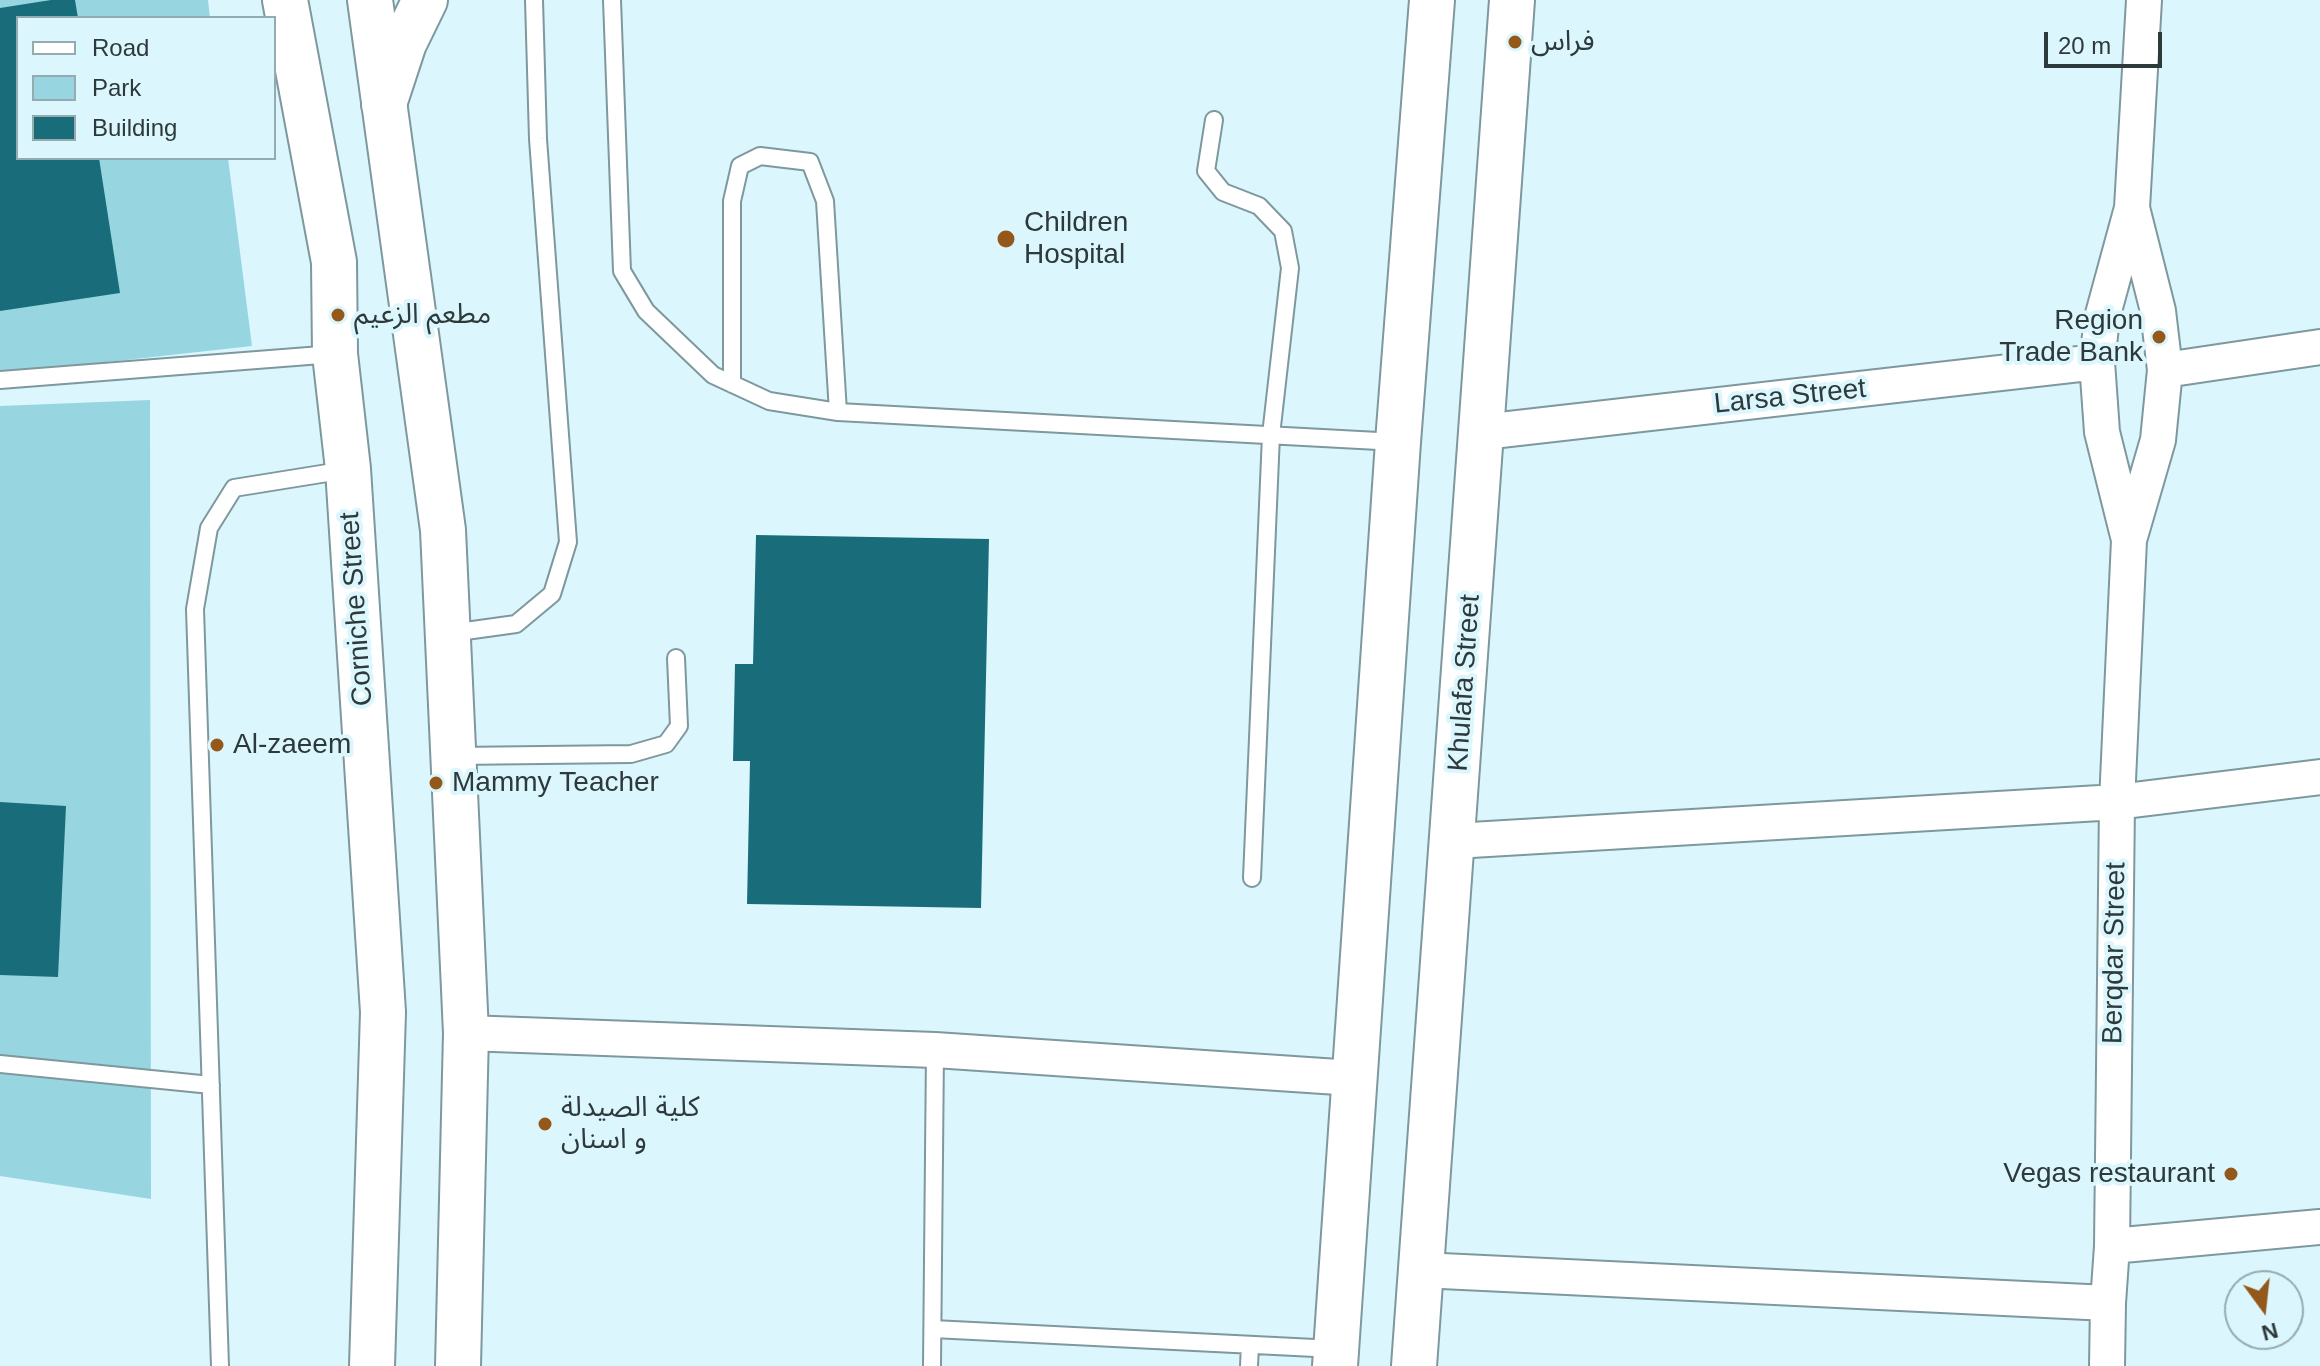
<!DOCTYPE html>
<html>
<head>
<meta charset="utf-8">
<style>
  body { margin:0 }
  #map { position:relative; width:2320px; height:1366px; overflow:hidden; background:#dbf7fd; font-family:Arial,sans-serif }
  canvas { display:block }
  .legend { position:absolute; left:16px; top:16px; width:260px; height:144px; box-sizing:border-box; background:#dbf7fd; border:2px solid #96abaf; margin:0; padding:10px 14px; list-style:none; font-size:24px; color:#2e393b }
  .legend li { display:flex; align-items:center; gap:16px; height:40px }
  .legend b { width:40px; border:2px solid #96abaf }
  .north { position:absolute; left:2224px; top:1270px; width:80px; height:80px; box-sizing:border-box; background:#dbf7fd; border:2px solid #96abaf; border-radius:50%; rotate:165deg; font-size:22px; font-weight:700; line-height:32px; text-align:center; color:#2e393b }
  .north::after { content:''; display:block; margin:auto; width:28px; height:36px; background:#95581b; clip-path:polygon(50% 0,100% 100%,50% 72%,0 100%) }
  .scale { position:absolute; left:2044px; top:32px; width:118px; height:36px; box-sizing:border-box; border:4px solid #2e393b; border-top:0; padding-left:10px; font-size:24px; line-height:28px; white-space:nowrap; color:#2e393b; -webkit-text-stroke:6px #dbf7fd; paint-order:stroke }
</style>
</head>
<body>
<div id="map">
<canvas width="2320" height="1366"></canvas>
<ul class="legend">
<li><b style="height:10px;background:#fff"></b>Road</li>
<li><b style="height:22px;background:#97d6e1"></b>Park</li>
<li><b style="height:22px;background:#196d7a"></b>Building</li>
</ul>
<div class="north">N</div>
<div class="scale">20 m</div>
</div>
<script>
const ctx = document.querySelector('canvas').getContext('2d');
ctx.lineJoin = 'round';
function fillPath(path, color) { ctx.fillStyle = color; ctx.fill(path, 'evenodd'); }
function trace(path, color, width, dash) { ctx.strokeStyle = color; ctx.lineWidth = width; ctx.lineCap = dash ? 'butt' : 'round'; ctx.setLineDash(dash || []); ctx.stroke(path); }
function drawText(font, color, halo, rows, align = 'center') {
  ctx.font = font + ' Arial,"Noto Sans Arabic",sans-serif'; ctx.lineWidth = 8; ctx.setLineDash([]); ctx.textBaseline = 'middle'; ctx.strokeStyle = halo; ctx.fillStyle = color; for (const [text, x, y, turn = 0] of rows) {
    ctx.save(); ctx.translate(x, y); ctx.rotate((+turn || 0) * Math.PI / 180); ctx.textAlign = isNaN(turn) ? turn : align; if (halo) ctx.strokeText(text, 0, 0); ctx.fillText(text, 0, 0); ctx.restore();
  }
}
const green = new Path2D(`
  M0,0H208L210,18H18V158H228L252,346L0,374Z
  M150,400L151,1199L0,1176V406Z`);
const building = new Path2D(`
  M51,0H75L78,18H18V158H99L120,293L0,311V8Z
  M756,535L989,539L981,908L747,904L750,761H733L735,664H753Z
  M0,802L66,806L58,977L0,975Z`);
const lane = new Path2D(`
  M612,0L622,271L646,311L713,375L769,401L838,412L1397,442
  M1214,120L1206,171L1223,192L1259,206L1283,231L1290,268L1271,435L1252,878
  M0,380L334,354
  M732,384V201L740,166L760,156L810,162L825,201L838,412
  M451,633L516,624L552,594L568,542L538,139L534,0
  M455,756L631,754L666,744L679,726L676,658
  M0,1064L211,1085
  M933,1329L1335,1349
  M220,1366L195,609L209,528L234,488L346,470
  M932,1366L935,1050
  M1249,1366L1250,1345`);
const street = new Path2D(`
  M2165,370L2320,347
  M1483,432L2097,362
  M2128,536L2102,432L2097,362L2102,318L2132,208L2144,0
  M1454,841L2117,802L2320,777
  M466,1033L935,1050L1353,1078
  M2112,1246L2320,1227
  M1421,1270L2108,1303
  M2107,1366L2108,1303L2112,1246L2117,802L2129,540L2158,440L2165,370L2158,311L2132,208`);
const secondary = new Path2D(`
  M384,104L404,43L425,0
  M1335,1366L1398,442L1432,0
  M1414,1366L1512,0`);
const primary = new Path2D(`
  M285,0L334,262L335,354L348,469L383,1012L372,1366
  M370,0L443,530L466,1033L458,1366`);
const markers = [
  [1515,42,8,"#95581b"],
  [1006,239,10,"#95581b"],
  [338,315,8,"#95581b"],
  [2159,337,8,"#95581b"],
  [217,745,8,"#95581b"],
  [436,783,8,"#95581b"],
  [545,1124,8,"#95581b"],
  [2231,1174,8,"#95581b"]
];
const poiNames = [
  ["فراس",1531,42],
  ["Children",1024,223],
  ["Hospital",1024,255],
  ["مطعم الزعيم",354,315],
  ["Region",2143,321,"right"],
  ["Trade Bank",2143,353,"right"],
  ["Al-zaeem",233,745],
  ["Mammy Teacher",452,783],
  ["كلية الصيدلة",561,1108],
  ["و اسنان",561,1140],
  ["Vegas restaurant",2215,1174,"right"]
];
const streetNames = [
  ["Larsa Street",1790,397,-6],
  ["Corniche Street",357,609,-94],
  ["Khulafa Street",1465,683,-86],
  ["Berqdar Street",2115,953,-89]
];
fillPath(green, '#97d6e1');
fillPath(building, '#196d7a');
trace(lane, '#7e989d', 20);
trace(street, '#7e989d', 38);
trace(secondary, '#7e989d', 48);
trace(primary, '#7e989d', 48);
trace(lane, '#fff', 16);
trace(street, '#fff', 34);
trace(secondary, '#fff', 44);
trace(primary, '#fff', 44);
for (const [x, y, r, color] of markers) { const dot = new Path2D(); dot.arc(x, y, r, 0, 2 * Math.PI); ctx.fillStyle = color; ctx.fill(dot); trace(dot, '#dbf7fd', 3); }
drawText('28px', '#2e393b', '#dbf7fd', poiNames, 'left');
drawText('28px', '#2e393b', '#dbf7fd', streetNames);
</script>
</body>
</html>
